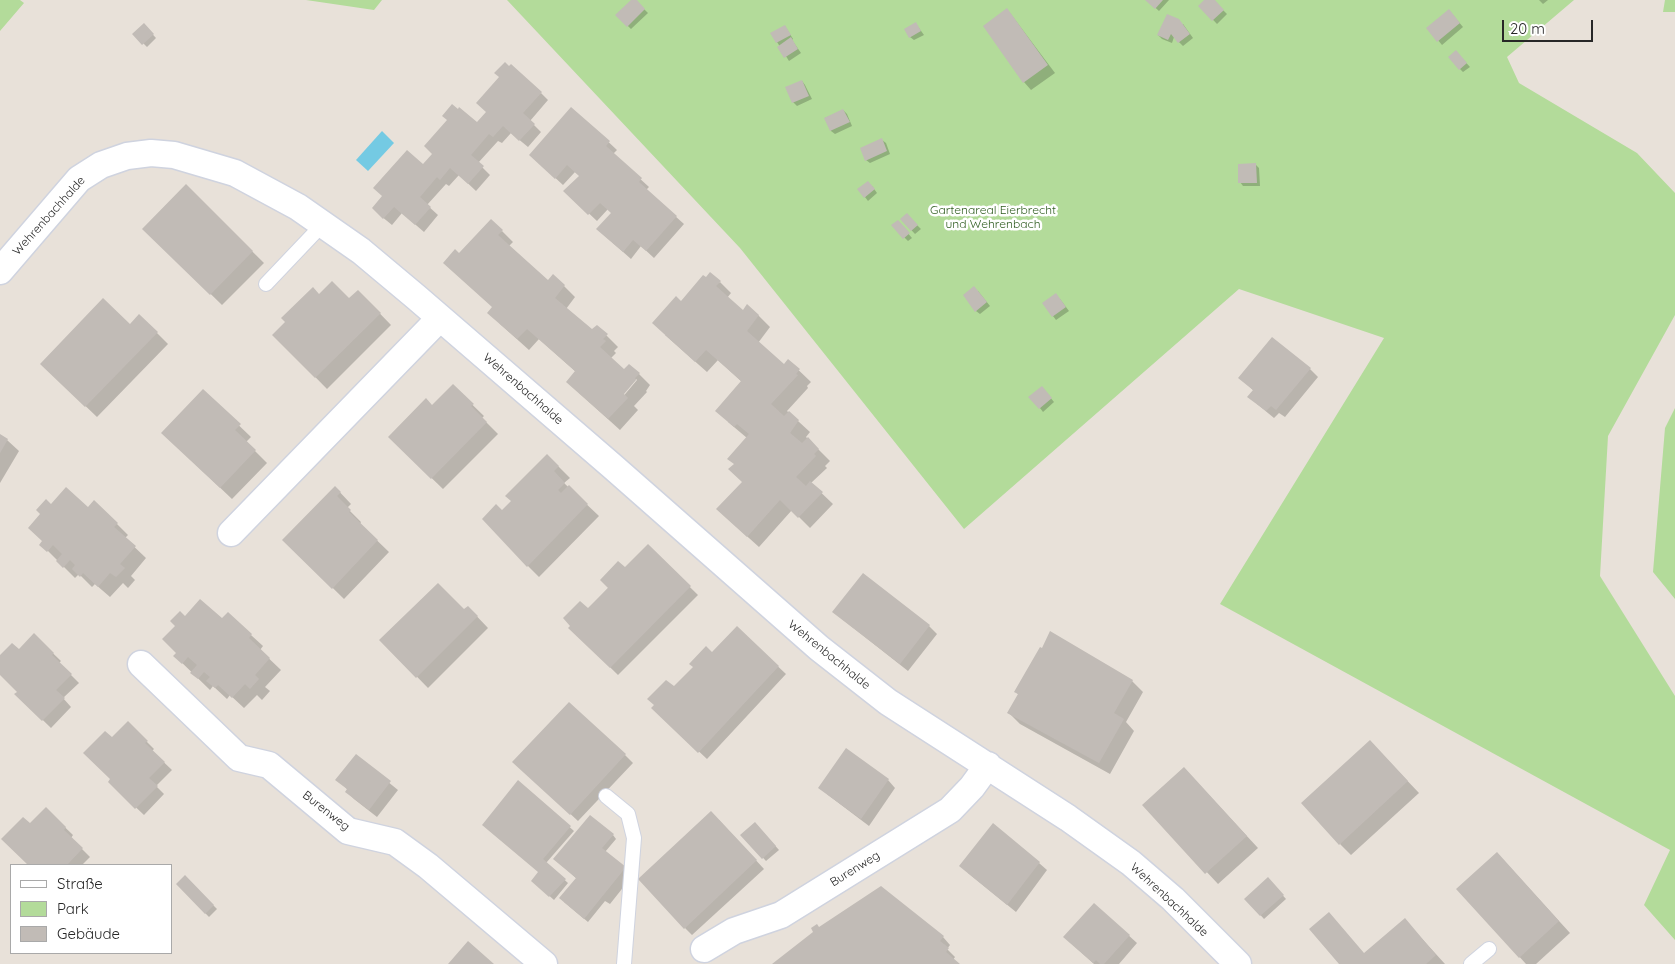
<!DOCTYPE html>
<html>
<head>
<meta charset="utf-8">
<style>
  body { margin:0 }
  #map { position:relative; width:1675px; height:964px; overflow:hidden; background:#e8e1d9; font-family:Quicksand,sans-serif }
  canvas { display:block }
  .legend { position:absolute; left:10px; top:864px; width:162px; height:90px; box-sizing:border-box; background:#fff; border:1px solid #a9a9a9; margin:0; padding:6px 9px; list-style:none; font-size:15px; color:#272727 }
  .legend li { display:flex; align-items:center; gap:10px; height:25px }
  .legend b { width:25px; border:1px solid #a9a9a9 }
  .scale { position:absolute; left:1502px; top:20px; width:91px; height:22px; box-sizing:border-box; border:2px solid #272727; border-top:0; padding-left:6px; font-size:15px; line-height:18px; white-space:nowrap; color:#272727; -webkit-text-stroke:4px #fff; paint-order:stroke }
</style>
</head>
<body>
<div id="map">
<canvas width="1675" height="964"></canvas>
<ul class="legend">
<li><b style="height:6px;background:#fff"></b>Straße</li>
<li><b style="height:14px;background:#b3db9a"></b>Park</li>
<li><b style="height:14px;background:#c1bbb6"></b>Gebäude</li>
</ul>
<div class="scale">20 m</div>
</div>
<script>
const ctx = document.querySelector('canvas').getContext('2d');
ctx.lineJoin = 'round';
function fillPath(path, color) { ctx.fillStyle = color; ctx.fill(path, 'evenodd'); }
function trace(path, color, width, dash) { ctx.strokeStyle = color; ctx.lineWidth = width; ctx.lineCap = dash ? 'butt' : 'round'; ctx.setLineDash(dash || []); ctx.stroke(path); }
function drawText(font, color, halo, rows, align = 'center') {
  ctx.font = font + ' Quicksand,sans-serif'; ctx.lineWidth = 5; ctx.setLineDash([]); ctx.textBaseline = 'middle'; ctx.strokeStyle = halo; ctx.fillStyle = color; for (const [text, x, y, turn = 0] of rows) {
    ctx.save(); ctx.translate(x, y); ctx.rotate((+turn || 0) * Math.PI / 180); ctx.textAlign = isNaN(turn) ? turn : align; if (halo) ctx.strokeText(text, 0, 0); ctx.fillText(text, 0, 0); ctx.restore();
  }
}
const green = new Path2D(`
  M0,0H20L24,3L0,31Z
  M306,0H382L374,10Z
  M507,0H1574L1507,57L1519,83L1637,153L1675,193V315L1608,436L1600,576L1675,696V940L1644,905L1670,850L1220,604L1384,338L1239,289L964,529L740,248Z
  M1665,0H1675V12H1663Z
  M1675,408V599L1653,572L1665,428Z`);
const water = new Path2D(`
  M382,131L394,143L368,171L356,160Z`);
const shadow = new Path2D(`
  M633,0H635L648,13L631,29L617,15Z
  M1147,0H1169L1159,11Z
  M1206,0H1213L1227,14L1217,24L1200,6Z
  M1539,0H1548L1543,4Z
  M1010,13L1055,73L1031,90L1024,82Z
  M1452,14L1463,27L1442,45L1428,28Z
  M916,24L924,35L914,40L910,37Z
  M1183,24L1193,38L1183,46L1174,37L1172,43L1162,39L1158,35Z
  M144,25L156,38L147,47L134,34Z
  M785,26L793,39L792,40L801,53L789,61L777,42Z
  M1459,55L1470,67L1463,72L1460,69Z
  M802,81L805,85L812,99L797,106L793,102Z
  M541,93L548,100L530,121L541,132L528,147L511,133L502,143L498,141L478,163L490,175L476,191L459,175L449,186L446,184L427,205L438,215L424,232L402,213L392,225L381,216L423,166L477,124Z
  M843,110L847,114L852,126L835,134L831,131L825,118Z
  M585,120L617,150L613,154L649,187L646,190L684,224L654,258L641,246L631,259L605,236L612,213L608,209L597,221L565,191L580,176L575,172L563,185L538,162Z
  M882,140L886,143L890,154L870,163L866,160Z
  M1256,165L1259,168L1260,186H1243L1240,182Z
  M186,186L264,263L222,305L144,229Z
  M872,186L877,193L868,201L865,197Z
  M907,215L921,229L915,234L902,220Z
  M898,222L912,238L908,241L893,226Z
  M502,231L513,242L509,246L548,282L564,286L575,297L566,309L592,331L597,326L618,347L614,351L616,353L611,358L625,371L639,374L650,385L646,391L647,392L634,406L638,410L620,430L579,393L576,372L539,339L529,350L500,324L493,308L459,255ZM636,379L637,380L621,399L619,398Z
  M720,282L731,293L727,298L743,311L758,315L770,327L758,343L784,365L788,360L811,382L807,386L808,388L787,411L810,432L806,437L830,461L825,466L827,468L811,483L833,504L810,528L792,510L759,547L730,521L743,482L735,464L747,438L728,422L742,382L718,360L707,372L665,335L681,303Z
  M358,291L391,325L327,389L274,335L319,295L349,300Z
  M978,291L990,306L980,314L976,311Z
  M1060,299L1069,311L1056,320L1053,316Z
  M140,316L168,344L97,417L53,375L130,326Z
  M1310,369L1318,377L1285,417L1279,413L1274,418L1257,404L1254,391L1240,378Z
  M453,386L484,416L482,418L498,434L443,489L389,437L433,407Z
  M203,391L251,437L246,442L267,463L232,499L174,444Z
  M1045,391L1054,402L1043,412L1040,408Z
  M0,435L7,440L19,451L0,483Z
  M547,455L570,478L564,483L599,516L539,577L528,566L502,512L512,501Z
  M335,487L351,504L347,508L361,522L360,524L389,552L344,599L284,540Z
  M51,506L88,509L117,524L128,535L125,538L146,558L131,576L135,580L128,588L123,583L110,597L95,584L92,587L79,574L75,578L41,544L43,542Z
  M648,546L698,595L618,675L570,628Z
  M863,575L929,626L937,634L908,671L842,619L834,612Z
  M468,607L488,628L428,688L381,640L464,611Z
  M228,614L263,646L260,650L281,670L265,687L270,691L262,700L257,695L244,708L230,695L227,699L213,686L210,690L175,656L178,653L185,617L223,620Z
  M737,628L786,674L707,759L660,715L674,688L712,654Z
  M34,635L61,661L59,663L79,683L63,698L71,707L51,728L16,694L18,692L0,674V657L19,651Z
  M1132,681L1143,692L1126,722L1134,731L1110,774L1020,724L1009,713L1019,695L1016,692Z
  M128,723L154,749L152,751L172,770L156,786L164,794L144,815L109,782L111,779L112,739Z
  M1381,753L1419,793L1351,855L1340,844Z
  M625,755L633,763L578,821L522,769Z
  M356,756L398,790L377,817L354,799L347,792L348,790L345,787Z
  M888,780L895,788L869,826L828,795L820,787Z
  M1195,780L1258,848L1218,884L1144,805Z
  M519,782L574,831L546,863L568,883L554,900L536,884L540,872Z
  M46,809L73,835L71,838L90,857L82,865H29L3,839L30,825Z
  M719,820L764,869L692,935L685,928Z
  M755,823L779,850L766,861L742,835Z
  M613,835L616,839L605,852L633,875L610,904L605,901L588,922L564,902L577,879L555,859Z
  M1039,863L1047,870L1016,912L968,873Z
  M1508,865L1570,933L1536,964H1526L1458,889Z
  M185,877L217,909L209,917L177,884Z
  M1268,879L1286,899L1264,919L1246,899Z
  M1094,904L1137,943L1119,964H1094L1072,944Z
  M1405,920L1445,964H1340L1365,954Z
  M819,928L943,937L950,945L947,949L955,957L953,960L958,964H774Z`);
const building = new Path2D(`
  M631,0H637L645,9L627,27L615,15Z
  M1145,0H1163L1155,9Z
  M1204,0H1215L1224,10L1212,21L1198,6Z
  M1007,8L1048,65L1023,83L983,26Z
  M1449,9L1460,23L1437,42L1426,28Z
  M1167,14L1179,19L1190,34L1178,43L1171,34L1168,40L1157,35Z
  M916,22L921,31L909,38L904,29Z
  M144,23L154,34L142,45L132,34Z
  M785,25L791,35L776,43L770,33Z
  M791,37L798,49L784,58L777,47Z
  M1456,50L1467,63L1459,70L1448,57Z
  M505,62L509,66L511,64L542,92L523,113L535,124L519,141L503,126L493,137L489,134L471,155L484,166L468,184L450,168L440,180L437,177L420,197L431,207L415,225L394,207L383,219L372,208L382,196L373,188L407,150L423,164L432,154L424,146L447,120L442,116L452,104L458,109L459,107L477,122L486,112L476,103L499,77L494,73Z
  M802,80L809,96L792,103L785,87Z
  M571,107L610,141L606,146L642,178L639,182L677,216L646,251L633,240L623,252L596,229L611,213L600,203L588,215L563,191L579,176L567,165L555,179L529,155Z
  M843,109L850,122L830,131L824,118Z
  M882,138L887,151L865,161L860,148Z
  M1256,163L1257,183H1238V164Z
  M868,181L875,189L864,198L857,189Z
  M186,184L253,251L210,295L142,229Z
  M907,213L918,225L911,231L900,219Z
  M491,219L503,230L498,235L548,280L553,274L565,285L555,298L592,329L597,325L608,334L603,339L606,341L600,347L624,369L629,364L640,373L635,378L636,380L624,394L628,398L608,419L566,382L575,371L527,329L517,339L487,313L492,307L443,263L455,249L459,253Z
  M898,220L910,233L903,239L891,225Z
  M710,272L721,281L716,286L743,310L747,304L759,315L747,331L784,364L788,359L800,369L796,374L798,375L771,404L784,416L789,411L799,420L790,433L802,443L808,437L819,449L814,454L816,456L796,477L806,486L810,481L823,492L798,518L780,500L747,537L716,509L742,482L728,469L734,464L727,459L749,434L737,424L734,427L715,411L741,381L706,350L695,362L652,323L676,296L681,301L703,275L706,277Z
  M332,281L349,298L358,290L381,313L315,378L272,335L285,322L281,318L313,287L319,294Z
  M974,286L987,302L975,312L963,295Z
  M1056,293L1066,307L1052,317L1042,303Z
  M103,298L130,324L139,314L158,332L85,407L40,364Z
  M1272,337L1311,368L1276,410L1271,406L1266,411L1247,397L1253,390L1238,378Z
  M453,384L474,404L471,406L487,422L431,479L388,437L426,398L432,405Z
  M1042,386L1052,398L1039,409L1028,397Z
  M203,389L241,424L235,430L256,450L220,488L161,433Z
  M0,434L8,439L0,453Z
  M547,454L559,466L554,471L565,483L558,490L561,493L569,485L588,504L527,567L482,519L496,504L502,510L511,501L505,496Z
  M335,486L341,492L337,496L351,510L349,512L378,540L332,589L282,540Z
  M66,487L88,507L94,500L118,523L114,527L136,546L120,564L125,568L116,577L110,573L98,587L83,573L80,577L72,569L75,565L70,560L63,568L56,561L62,554L53,545L47,552L39,545L42,541L28,528L40,514L36,510L46,499L51,504Z
  M648,544L691,586L610,668L568,628L570,626L563,618L580,601L588,608L608,588L600,580L618,561L625,567Z
  M863,573L930,625L900,664L832,612Z
  M438,583L464,609L468,606L478,616L416,678L379,640Z
  M200,599L222,618L228,612L252,634L249,638L270,658L255,675L259,679L250,689L245,684L232,698L218,685L215,688L206,681L210,677L204,672L198,679L190,673L197,665L188,657L182,664L173,656L176,653L162,639L175,626L170,621L180,611L185,616Z
  M737,626L779,666L698,753L651,708L654,705L647,699L666,680L674,686L693,667L689,664L706,646L712,652Z
  M1050,631L1133,680L1114,713L1124,719L1099,763L1007,713L1018,694L1014,692L1040,647L1042,648Z
  M34,633L54,653L52,655L72,674L56,690L65,698L42,721L14,694L17,692L0,675V655L12,643L19,649Z
  M569,702L626,754L570,815L512,762Z
  M128,721L148,741L145,743L165,762L149,778L158,786L135,809L108,782L110,779L83,753L105,731L112,737Z
  M1370,740L1408,781L1339,845L1301,803Z
  M846,748L889,779L861,819L818,788Z
  M356,754L391,781L369,810L345,792L347,789L335,780Z
  M1184,767L1247,836L1205,874L1142,805Z
  M518,780L571,826L543,859L566,879L549,897L531,881L538,872L482,825Z
  M46,807L66,827L64,830L83,848L67,865H28L1,839L23,817L30,823Z
  M711,811L757,860L684,929L638,879Z
  M590,815L614,834L602,848L626,867L584,919L559,898L576,878L553,859Z
  M755,822L776,846L762,859L740,835Z
  M993,823L1040,862L1007,905L959,866Z
  M1497,852L1559,921L1519,958L1456,889Z
  M185,875L214,905L205,914L176,884Z
  M1268,877L1284,895L1260,916L1244,899Z
  M881,886L944,936L940,941L949,948L946,952L960,964H772L813,932L811,928L817,924L819,927Z
  M1094,903L1130,935L1104,964H1100L1096,960L1093,963L1063,937Z
  M1329,912L1364,953L1405,918L1436,955L1426,964H1339L1309,929Z
  M468,941L494,964H448Z`);
const service = new Path2D(`
  M266,284L323,224
  M606,796L628,814L634,838L624,964
  M1471,964L1489,949`);
const minor = new Path2D(`
  M0,271L79,179L101,165L127,156L151,153L174,155L235,173L298,207L361,251L416,297L612,466L819,648L888,702L1068,818L1131,863L1173,899L1238,964
  M231,533L440,318
  M141,664L239,758L269,765L348,831L395,842L428,866L544,964
  M704,949L734,931L781,915L950,810L972,787L988,765`);
const parkNames = [
  ["Gartenareal Eierbrecht",993,210],
  ["und Wehrenbach",993,224]
];
const streetNames = [
  ["Wehrenbachhalde",49,216,-48],
  ["Wehrenbachhalde",523,389,41],
  ["Wehrenbachhalde",829,655,39],
  ["Burenweg",326,811,38],
  ["Burenweg",855,869,-32],
  ["Wehrenbachhalde",1169,900,43]
];
fillPath(green, '#b3db9a');
fillPath(water, '#74cae3');
fillPath(shadow, '#0003');
fillPath(building, '#c1bbb6');
trace(service, '#cfd3df', 16);
trace(minor, '#cfd3df', 29);
trace(service, '#fff', 14);
trace(minor, '#fff', 26);
drawText('12px', '#2e5c1f', '#fff', parkNames);
drawText('12px', '#272727', '#fff', streetNames);
</script>
</body>
</html>
